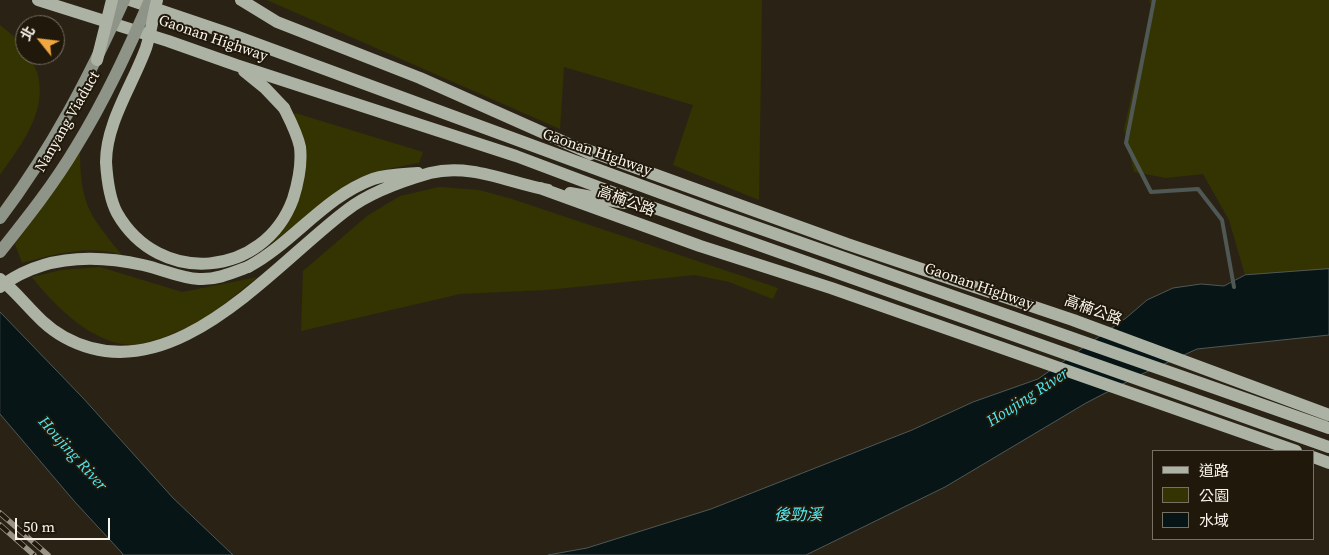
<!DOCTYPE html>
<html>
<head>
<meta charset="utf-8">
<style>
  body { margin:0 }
  #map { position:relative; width:1329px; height:555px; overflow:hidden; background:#2a2315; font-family:"Source Serif 4","Noto Sans TC",serif }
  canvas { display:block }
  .legend { position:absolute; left:1152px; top:450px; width:162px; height:90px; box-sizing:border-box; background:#20190b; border:1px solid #777165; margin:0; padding:6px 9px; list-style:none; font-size:15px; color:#f9f4eb }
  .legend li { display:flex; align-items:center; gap:10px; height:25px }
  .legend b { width:25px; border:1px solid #777165 }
  .north { position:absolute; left:15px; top:15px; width:50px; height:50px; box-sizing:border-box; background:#20190b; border:1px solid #777165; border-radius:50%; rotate:299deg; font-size:14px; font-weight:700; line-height:20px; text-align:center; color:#f9f4eb }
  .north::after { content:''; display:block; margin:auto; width:18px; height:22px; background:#f1a640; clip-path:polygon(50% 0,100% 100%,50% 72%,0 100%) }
  .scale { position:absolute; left:15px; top:518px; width:95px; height:22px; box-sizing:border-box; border:2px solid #f9f4eb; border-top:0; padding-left:6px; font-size:15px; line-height:18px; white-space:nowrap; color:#f9f4eb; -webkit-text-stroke:4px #20190b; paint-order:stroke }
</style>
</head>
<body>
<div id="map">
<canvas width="1329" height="555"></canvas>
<ul class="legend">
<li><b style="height:6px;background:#acb3a4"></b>道路</li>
<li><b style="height:14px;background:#333401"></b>公園</li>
<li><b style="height:14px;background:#071516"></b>水域</li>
</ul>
<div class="north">北</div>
<div class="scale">50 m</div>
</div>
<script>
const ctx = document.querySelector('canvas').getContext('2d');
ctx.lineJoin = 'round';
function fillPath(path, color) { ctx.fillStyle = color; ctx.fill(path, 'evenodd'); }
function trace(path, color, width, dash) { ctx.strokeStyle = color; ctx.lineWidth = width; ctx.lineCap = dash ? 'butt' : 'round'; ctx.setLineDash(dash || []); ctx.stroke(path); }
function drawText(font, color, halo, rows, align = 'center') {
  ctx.font = font + ' "Source Serif 4","Noto Sans TC",serif'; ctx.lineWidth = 4; ctx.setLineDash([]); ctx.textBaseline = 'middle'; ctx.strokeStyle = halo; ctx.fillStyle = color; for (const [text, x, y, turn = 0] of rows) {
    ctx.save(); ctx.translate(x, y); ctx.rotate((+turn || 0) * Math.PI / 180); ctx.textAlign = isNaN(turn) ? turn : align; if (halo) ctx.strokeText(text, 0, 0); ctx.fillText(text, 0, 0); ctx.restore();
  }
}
const green = new Path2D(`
  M267,0H762L759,200L673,165L693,105L564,67L560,129Z
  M1149,0H1329V269L1245,275L1229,220L1203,174L1166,178L1134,172L1124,129L1152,7Z
  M0,25L21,42L25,55H28C31,61 37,69 38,76C47,113 20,146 0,175Z
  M295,113L423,152L419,163L392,168L354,180L264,249L277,236L304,172L293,116Z
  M80,149C80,203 88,214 122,255C89,244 55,254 22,263L15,244Z
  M439,187L479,190L512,199L778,288L773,299L729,282L695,275L546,290L460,294L301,331L303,271L367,216L400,196Z
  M100,267L182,292L258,277C239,291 221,309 200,321C186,329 148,345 133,345C94,345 54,306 32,277L61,270Z`);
const water = new Path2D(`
  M1329,269V335L1197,349L1142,374L1086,403L945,487L806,555H548L587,548L711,509L912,430L973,402L1038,379L1126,318L1147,300L1173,288L1201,284L1224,286L1245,275Z
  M0,312L83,398L173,498L233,555H123L122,553L75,502L0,414Z`);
const stream = new Path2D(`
  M1154,0L1126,143L1151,192L1198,189L1222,220L1234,287`);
const primary = new Path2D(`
  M38,0L168,41L236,65L516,156L657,209L1329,447
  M130,0L227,33L713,212L1329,428
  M241,0L277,22L420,78L591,154
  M244,71L265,88L284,108
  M584,149L847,244L1073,320L1329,415
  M540,188L700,246L831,288L1296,451
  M570,193L625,203
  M248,267C293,243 324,197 373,179C387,174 403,174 418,173
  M0,279C23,297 37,322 64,337C170,396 272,266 347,210C370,192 402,181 430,173C471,163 509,183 548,190
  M1313,457L1329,463`);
const rail = new Path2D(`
  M0,513L48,555
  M0,525L34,555`);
const secondaryBridge = new Path2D(`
  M0,218C51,151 89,77 124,0
  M0,252C27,218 54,184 76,147C105,100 128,50 150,0`);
const primaryBridge = new Path2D(`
  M157,0C153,16 151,33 146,48C133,84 106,123 106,162C107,178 109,198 117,213C159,287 264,278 293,199C298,183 302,164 300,147C297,133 290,120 284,108
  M97,60L112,0
  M0,287C42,255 93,254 143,265C162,269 179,278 199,279C216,280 232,273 248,267`);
const streetNames = [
  ["Gaonan Highway",213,39,19],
  ["Nanyang Viaduct",68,122,-60],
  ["Gaonan Highway",597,153,19],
  ["高楠公路",626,202,20],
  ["Gaonan Highway",979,287,19],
  ["高楠公路",1093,311,20]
];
const waterNames = [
  ["Houjing River",1028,398,-33],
  ["Houjing River",72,454,48],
  ["後勁溪",798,516]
];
fillPath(green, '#333401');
fillPath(water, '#071516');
trace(water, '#505856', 1);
trace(stream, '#505856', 4);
trace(primary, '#acb3a4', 12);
trace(rail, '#999387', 5.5);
trace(rail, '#20190b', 4, [11]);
trace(secondaryBridge, '#8e9488', 12);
trace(primaryBridge, '#acb3a4', 12);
drawText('15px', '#f9f4eb', '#20190b', streetNames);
drawText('italic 16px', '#4ee9f3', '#20190b', waterNames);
</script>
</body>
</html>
